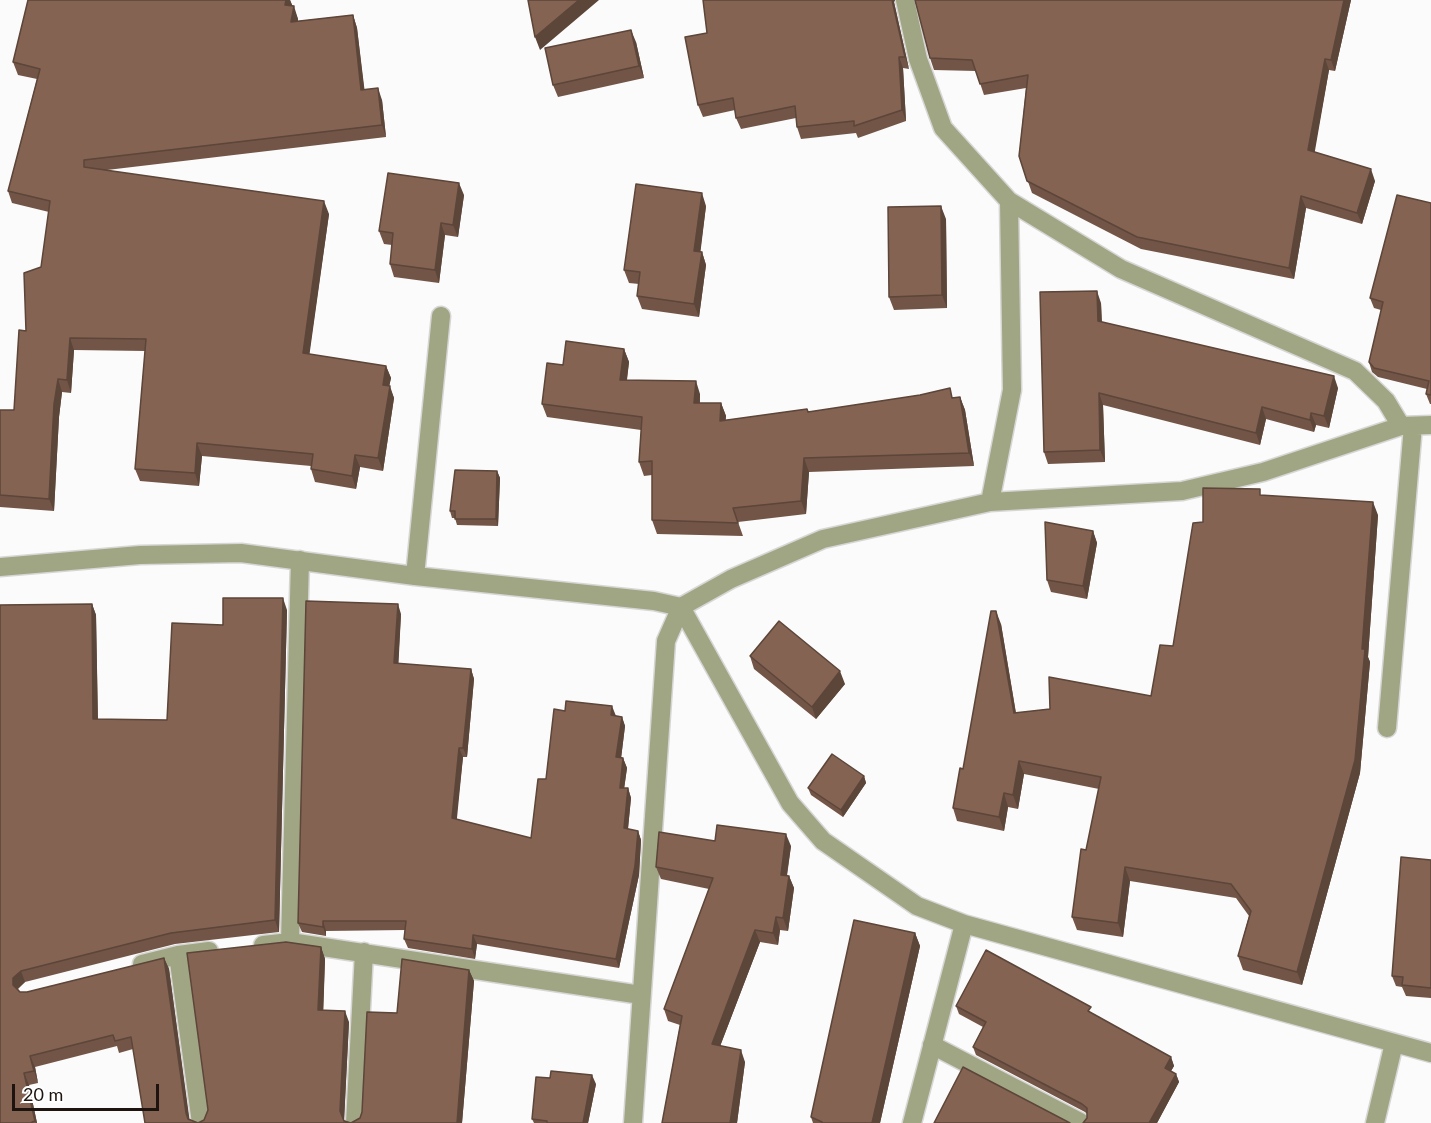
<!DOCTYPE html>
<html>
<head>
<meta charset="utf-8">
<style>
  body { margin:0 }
  #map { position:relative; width:1431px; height:1123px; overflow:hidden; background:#fbfbfb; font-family:Lato,sans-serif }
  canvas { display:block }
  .scale { position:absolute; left:12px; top:1084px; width:147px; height:27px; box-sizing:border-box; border:3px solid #1d140f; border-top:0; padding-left:8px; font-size:18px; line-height:21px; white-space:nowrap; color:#1d140f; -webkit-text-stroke:4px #fff; paint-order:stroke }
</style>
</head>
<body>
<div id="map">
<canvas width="1431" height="1123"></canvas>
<div class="scale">20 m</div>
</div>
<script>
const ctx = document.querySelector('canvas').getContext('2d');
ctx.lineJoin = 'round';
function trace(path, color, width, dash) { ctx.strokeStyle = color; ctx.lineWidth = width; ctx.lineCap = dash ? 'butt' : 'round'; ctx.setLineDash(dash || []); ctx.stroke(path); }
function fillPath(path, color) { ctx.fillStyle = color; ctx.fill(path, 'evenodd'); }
const minor = new Path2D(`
  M905,0L918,59L943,128L1009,201L1121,269L1355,371L1386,401L1401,426
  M990,502L1012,390L1009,201
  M0,567L140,555L241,553L415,576L654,601L681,607L790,803L823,841L917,906L964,924L1431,1053
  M415,576L441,316
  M1387,728L1413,426
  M290,942L300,560
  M263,945L290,942L641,995
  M178,955L201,1123
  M142,964L178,955L209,951
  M932,1045L1080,1122
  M355,1123L364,952
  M633,1123L666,641L681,607L731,579L823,539L990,502L1182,491L1263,472L1401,426L1431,425
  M912,1123L964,924
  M1375,1123L1394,1043`);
const wall = new Path2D(`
  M28,0H290L298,19V21L353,15L357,28L364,89L382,100L386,137L107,170L329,214L309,354L386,366L391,378L389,386L394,398L383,471L360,467L356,489L315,482L311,469V466L202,456L199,486L140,481L135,469L145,351L74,350L71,393L62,392L59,417L54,511L0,507V410H14L26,331L41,267L49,212L12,203L8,191L37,79L18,75L13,62Z
  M703,0H895L894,2L909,69L903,68L906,121L858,138L856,133L801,139L797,127L796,118L741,129L736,118L735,110L703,117L698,105L707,33Z
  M915,0H1351L1335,71L1329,70L1314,152L1375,181L1362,224L1306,208L1294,279L1141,249L1032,193L1019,156L1026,88L984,95L976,71L934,70L930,58Z
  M636,42L644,78L558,97L553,85Z
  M464,195L458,237L445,235L439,283L394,277L390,264L392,245L384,244L379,231Z
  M1431,203V404H1430L1426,394L1427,389L1378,377L1372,372L1369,362L1381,310L1374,308L1370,298Z
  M706,206L700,252H702L706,265L699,317L642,309L637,296L639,284L629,283L624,270Z
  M946,219L947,308L894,310L889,297Z
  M1101,303L1102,322L1338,388L1329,428L1316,425L1314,432L1266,419L1260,445L1103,405L1105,462L1048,464L1044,452Z
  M624,349L629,362L627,380L700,394V403H721L726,416L725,420L960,397L965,410L974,466L809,472L806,514L738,522L743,536L657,534L652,520V475L644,476L639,462L641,430L547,417L542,404L563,365Z
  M497,471L500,478L498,526L457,525L455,518H452L450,511Z
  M1262,495L1378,515L1368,657L1370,662L1360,773L1302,985L1243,970L1238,956L1249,916L1236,898L1130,881L1123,937L1077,930L1072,917L1099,789L1024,774L1018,809L1008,807L1004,831L957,821L953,808L1001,624L1016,713L1050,709L1151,696L1173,646L1203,522Z
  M1093,531L1097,543L1087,599L1051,592L1047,580Z
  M92,604L96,615L98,719L167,720L223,625L287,610L279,932L175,944L25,982L18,989L20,992H27L164,958L169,969L189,1119L198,1123L204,1120L321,947L325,959L323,1010L349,1022L344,1120L351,1123L360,1118L397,1013L469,970L474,981L462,1123H145L133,1049L119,1053L117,1046L35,1067L38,1083L29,1085L37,1123H0V605Z
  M401,614L398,664L471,669L474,679L467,757H463L456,820L531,838L546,779L616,716L622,717L625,726L621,758H623L627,768L624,788H628L631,798L628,829L638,831L641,840L639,875L619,968L477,944L475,959L408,948L404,939L405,930L326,931V936L302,932L298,923Z
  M750,656L845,684L816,719L754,669Z
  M864,776L866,783L843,817L811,795L808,788Z
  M715,841L791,846L787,876H789L794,888L788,931L780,930L778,945L760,942L720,1046L745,1062L737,1123H662L680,1025L668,1021L664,1009L709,889L661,879L656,867Z
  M1431,860V998L1406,996L1402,987L1396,986L1392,976Z
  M915,933L920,946L880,1123H813L811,1117Z
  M956,1006L1093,1014L1171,1057L1174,1066L1171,1071L1176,1074L1179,1082L1157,1123H1083L1087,1118V1114L1085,1112L976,1055L973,1047L983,1027L959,1014Z
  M596,1084L588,1123H534L532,1119Z`);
const shadedWall = new Path2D(`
  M286,0H290L292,5L290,17L285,5Z
  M579,0H599L540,50L535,37Z
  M892,0H895L894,2L909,69L905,57Z
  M1344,0H1351L1335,71L1331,60Z
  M294,6L298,19L295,34L291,22Z
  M353,15L357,28L366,102L361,90Z
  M631,30L636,42L644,78L639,66Z
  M899,57L903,68L906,121L902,110Z
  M1325,59L1329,70L1313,162L1308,150Z
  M378,88L382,100L386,137L382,125Z
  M1371,169L1375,181L1362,224L1357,213Z
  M459,183L464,195L458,237L453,225Z
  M702,193L706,206L699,264L694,251Z
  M1301,196L1306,208L1294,279L1289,268Z
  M324,201L329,214L308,365L303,353Z
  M941,206L946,219L947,308L942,295Z
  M441,223L445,235L439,283L435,270Z
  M702,252L706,265L699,317L694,304Z
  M1097,291L1101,303L1102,333L1098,321Z
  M70,338L74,350L71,393L67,380Z
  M624,349L629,362L625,393L620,380Z
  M386,366L391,378L387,397L383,385Z
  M1334,376L1338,388L1329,428L1324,416Z
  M58,379L62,392L59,417L54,511L49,499L54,404Z
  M696,381L700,394L699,417L694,403Z
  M390,386L394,398L383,471L378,458Z
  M1099,393L1103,405L1105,462L1100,450Z
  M960,397L965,410L974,466L969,453Z
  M721,403L726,416L725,434L720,421Z
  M1262,407L1266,419L1260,445L1256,433Z
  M1311,413L1316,425L1314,432L1310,420Z
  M197,443L202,456L199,486L195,473Z
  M355,455L360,467L356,489L352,476Z
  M804,458L809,472L806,514L801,501Z
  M497,471L500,478L498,526L496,519Z
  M1373,502L1378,515L1368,657L1370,662L1360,773L1302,985L1297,972L1362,649Z
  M1093,531L1097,543L1087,599L1083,586Z
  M283,598L287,610L279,932L275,920Z
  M92,604L96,615L98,730L93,719Z
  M398,604L401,614L398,673L394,663Z
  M996,611L1001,624L1018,726L1014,713Z
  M471,669L474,679L467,757L463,748Z
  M840,671L845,684L816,719L812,707Z
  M612,706L616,716L611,715Z
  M622,717L625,726L620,767L616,757Z
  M459,748L463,757L456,828L452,818Z
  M623,758L627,768L623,797L620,788Z
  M1019,761L1024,774L1018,809L1013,795Z
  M864,776L866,783L843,817L841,810Z
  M628,788L631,798L627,838L624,828Z
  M1004,793L1008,807L1004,831L999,817Z
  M638,831L641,840L639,875L619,968L616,959Z
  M786,834L791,846L785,887L781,875Z
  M1125,867L1130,881L1123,937L1118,923Z
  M789,876L794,888L788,931L783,918Z
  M776,917L780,930L778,945L773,933Z
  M323,921L326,931V936L323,927Z
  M755,930L760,942L716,1057L712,1044Z
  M915,933L920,946L880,1123H872Z
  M473,935L477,944L475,959L472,949Z
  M321,947L325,959L323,1021L318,1010Z
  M164,958L169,969L190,1123L186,1113Z
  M469,970L474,981L462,1123H457Z
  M21,971L25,982L17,989L13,985V978Z
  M345,1011L349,1022L344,1122L340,1111Z
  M741,1050L745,1062L737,1123H730Z
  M30,1056L35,1067L38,1083L34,1071Z
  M1171,1057L1174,1066L1168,1076L1165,1068Z
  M24,1073L29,1085L37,1123H36L35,1121Z
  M1176,1074L1179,1082L1157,1123H1149Z
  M592,1075L596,1084L588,1123H583Z`);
const building = new Path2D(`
  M28,0H286L285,5L294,6L291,22L353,15L361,90L378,88L382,125L84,160V167L324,201L303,353L386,366L383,385L390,386L378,458L355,455L352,476L311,469L313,454L197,443L195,473L135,469L146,339L70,338L67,380L58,379L54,404L49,499L0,495V410H14L19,330L26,331L24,273L41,267L50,201L8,191L40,69L13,62Z
  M528,0H579L535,37Z
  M703,0H892L905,57H899L902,110L854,126V121L797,127L795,106L736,118L733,98L698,105L685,37L707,33Z
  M915,0H1344L1331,60L1325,59L1308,150L1371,169L1357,213L1301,196L1289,268L1137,237L1027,181L1019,156L1028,75L980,84L972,60L930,58Z
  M631,30L639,66L553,85L545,48Z
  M388,173L459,183L453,225L441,223L435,270L390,264L393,233L379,231Z
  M636,184L702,193L694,251L702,252L694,304L637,296L640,272L624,270Z
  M1397,195L1431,203V395L1426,394L1429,381L1374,368L1369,362L1383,302L1370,298Z
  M941,206L942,295L889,297L888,207Z
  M1097,291L1098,321L1334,376L1324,416L1311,413L1310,420L1262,407L1256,433L1099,393L1100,450L1044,452L1040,292Z
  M566,341L624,349L620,380L696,381L694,403H721L720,421L807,409L808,412L920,395L950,388L952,398L960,397L969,453L804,458L801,501L733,508L738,523L652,520V461L639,462L642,417L542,404L547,363L563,365Z
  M455,470L497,471L496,519H455V511H450Z
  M1203,488L1260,489V495L1373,502L1362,649H1365L1355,760L1297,972L1238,956L1251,911L1231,884L1125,867L1118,923L1072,917L1081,849L1086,850L1101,777L1019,761L1013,795L1004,793L999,817L953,808L960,768L963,769L991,611H996L1014,713L1050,709L1049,677L1151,696L1160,645L1173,646L1193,523L1203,522Z
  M1045,522L1093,531L1083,586L1047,580Z
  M223,598H283L275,920L171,933L21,971L13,978V985L20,992H27L164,958L186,1113L188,1119L198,1123L204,1120L208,1110L187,953L286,942L321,947L318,1010L345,1011L340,1111L344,1121L351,1123L360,1118L362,1112L367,1012L397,1013L402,959L469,970L457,1123H145L131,1037L115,1041L113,1035L30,1056L34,1071L24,1073L35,1121L32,1122V1123H0V605L92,604L93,719L167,720L172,623L223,625Z
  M306,601L398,604L394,663L471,669L463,748H459L452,818L531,838L538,779H546L554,709L565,711L566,701L612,706L611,715L622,717L616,757L623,758L620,788H628L624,828L638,831L635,866L616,959L473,935L472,949L404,939L406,921H323V927L298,923Z
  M779,621L840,671L812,707L750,656Z
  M832,754L864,776L841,810L808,788Z
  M717,825L786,834L781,875L789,876L783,918L776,917L773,933L755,930L712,1044L741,1050L730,1123H662L682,1016L664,1009L713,878L656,867L659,832L715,841Z
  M1401,857L1431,860V988L1402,985L1403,977L1392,976Z
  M854,920L915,933L872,1123H822V1122L811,1117Z
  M986,950L1091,1007L1088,1011L1171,1057L1165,1068L1176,1074L1149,1123H1083L1087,1118V1108L1082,1104L973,1047L986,1022L956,1006Z
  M963,1067L1070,1123H934Z
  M551,1071L592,1075L583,1123H547V1121L532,1119L536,1077L550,1078Z`);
trace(minor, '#d7d6d5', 21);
trace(minor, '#a0a683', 18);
fillPath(wall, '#725547');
fillPath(shadedWall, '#5c4539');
fillPath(building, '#846352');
trace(building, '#5c4539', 1.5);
</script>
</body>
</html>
